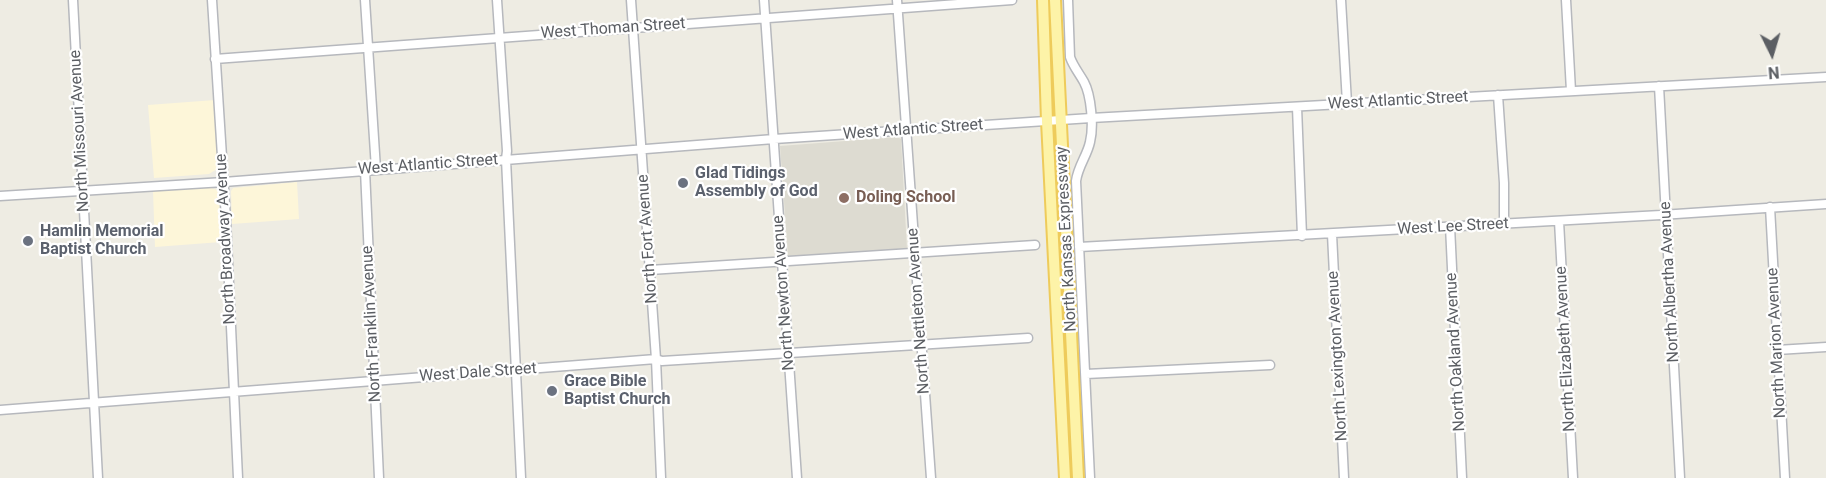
<!DOCTYPE html>
<html>
<head>
<meta charset="utf-8">
<style>
  body { margin:0 }
  #map { position:relative; width:1826px; height:478px; overflow:hidden; background:#eeece3; font-family:Roboto,sans-serif }
  canvas { display:block }
  .north { position:absolute; left:1742px; top:24px; width:60px; height:60px; -webkit-text-stroke:4px #fff; paint-order:stroke; rotate:175deg; font-size:16px; font-weight:700; line-height:24px; text-align:center; color:#5b5e63 }
  .north::after { content:''; display:block; margin:auto; width:21px; height:27px; background:#5b5e63; clip-path:polygon(50% 0,100% 100%,50% 72%,0 100%) }
</style>
</head>
<body>
<div id="map">
<canvas width="1826" height="478"></canvas>
<div class="north">N</div>
</div>
<script>
const ctx = document.querySelector('canvas').getContext('2d');
ctx.lineJoin = 'round';
function fillPath(path, color) { ctx.fillStyle = color; ctx.fill(path, 'evenodd'); }
function trace(path, color, width, dash) { ctx.strokeStyle = color; ctx.lineWidth = width; ctx.lineCap = dash ? 'butt' : 'round'; ctx.setLineDash(dash || []); ctx.stroke(path); }
function drawText(font, color, halo, rows, align = 'center') {
  ctx.font = font + ' Roboto,sans-serif'; ctx.lineWidth = 4.5; ctx.setLineDash([]); ctx.textBaseline = 'middle'; ctx.strokeStyle = halo; ctx.fillStyle = color; for (const [text, x, y, turn = 0] of rows) {
    ctx.save(); ctx.translate(x, y); ctx.rotate((+turn || 0) * Math.PI / 180); ctx.textAlign = isNaN(turn) ? turn : align; if (halo) ctx.strokeText(text, 0, 0); ctx.fillText(text, 0, 0); ctx.restore();
  }
}
const commercial = new Path2D(`
  M215,100L218,166L217,169L209,174L154,178L148,105Z
  M297,182L299,219L232,224L231,191L233,188Z
  M206,187L218,190L219,194L221,242L155,247L153,191Z`);
const education = new Path2D(`
  M897,137L901,139L907,249L788,256L780,146Z`);
const minor = new Path2D(`
  M73,0L98,478
  M212,0L226,219L238,478
  M365,0L376,169
  M497,0L507,151L506,159L521,478
  M631,0L656,359L661,478
  M764,0L797,478
  M897,0L931,478
  M1068,0L1070,57C1073,66 1079,73 1084,82C1091,95 1094,126 1090,142C1087,156 1078,166 1076,181L1090,478
  M1341,0L1347,103
  M1566,0L1571,91
  M215,59L1012,0
  M1659,86L1680,478
  M1498,95L1504,183V224
  M1297,107L1302,236
  M365,170L379,478
  M0,196L224,182L774,139L1091,118L1826,77
  M1770,207L1785,478
  M1559,221L1573,478
  M1450,226L1462,478
  M1332,234L1344,478
  M1079,247L1661,215L1826,204
  M650,270L1035,245
  M1777,350L1826,347
  M1086,374L1270,365
  M0,410L656,359L662,361L1028,338`);
const major = new Path2D(`
  M1043,0L1047,121L1065,478
  M1055,0L1078,478`);
const markers = [
  [683,183,6,"#6b7280"],
  [844,198,6,"#8d6e63"],
  [28,241,6,"#6b7280"],
  [552,391,6,"#6b7280"]
];
const streetNames = [
  ["West Thoman Street",613,29,-4],
  ["West Atlantic Street",1398,101,-3],
  ["West Atlantic Street",913,130,-4],
  ["North Missouri Avenue",80,131,-93],
  ["West Atlantic Street",428,165,-4],
  ["West Lee Street",1453,227,-3],
  ["North Broadway Avenue",226,239,-93],
  ["North Fort Avenue",648,239,-94],
  ["North Kansas Expressway",1067,239,-93],
  ["North Albertha Avenue",1670,282,-93],
  ["North Newton Avenue",784,293,-94],
  ["North Nettleton Avenue",919,311,-94],
  ["North Franklin Avenue",372,324,-93],
  ["North Marion Avenue",1777,343,-93],
  ["North Elizabeth Avenue",1566,349,-93],
  ["North Oakland Avenue",1456,352,-93],
  ["North Lexington Avenue",1338,356,-93],
  ["West Dale Street",478,373,-4]
];
const worshipNames = [
  ["Glad Tidings",695,174],
  ["Assembly of God",695,192],
  ["Hamlin Memorial",40,232],
  ["Baptist Church",40,250],
  ["Grace Bible",564,382],
  ["Baptist Church",564,400]
];
const educationNames = [
  ["Doling School",856,198]
];
fillPath(commercial, '#fdf6d9');
fillPath(education, '#dddbd1');
trace(minor, '#b6b8bd', 11);
trace(major, '#eecb5b', 14);
trace(minor, '#fff', 8);
trace(major, '#fdf3a8', 10);
for (const [x, y, r, color] of markers) { const dot = new Path2D(); dot.arc(x, y, r, 0, 2 * Math.PI); ctx.fillStyle = color; ctx.fill(dot); trace(dot, '#fff', 2); }
drawText('16px', '#5b5e63', '#fff', streetNames);
drawText('bold 16px', '#5b616d', '#fff', worshipNames, 'left');
drawText('bold 16px', '#785e54', '#fff', educationNames, 'left');
</script>
</body>
</html>
